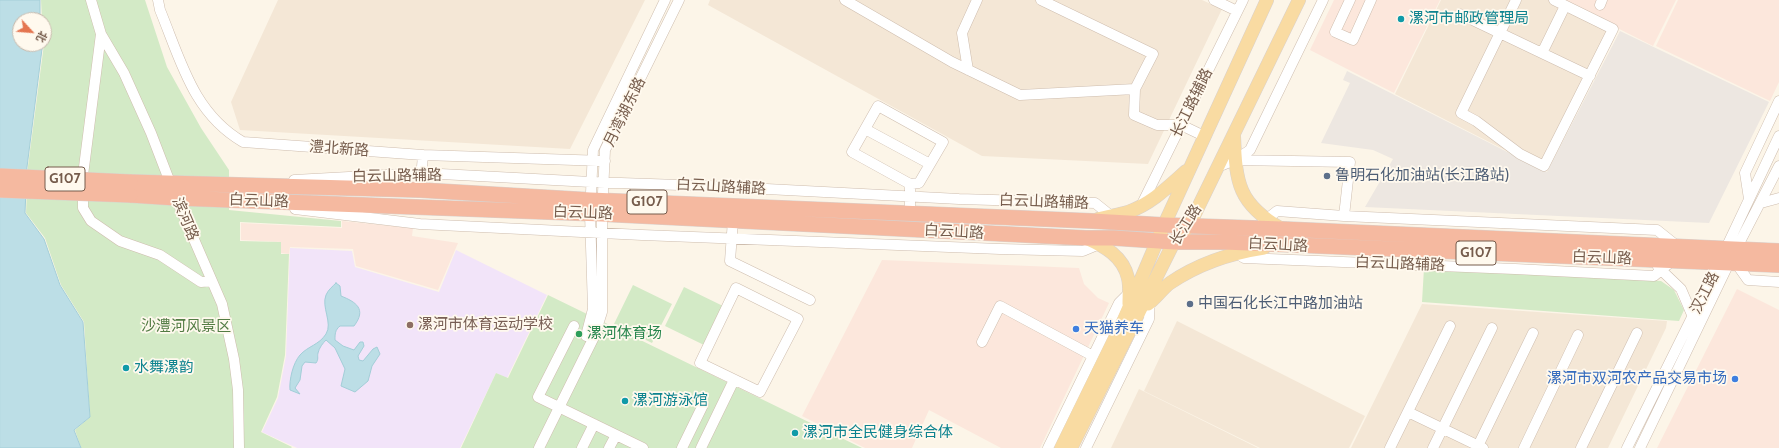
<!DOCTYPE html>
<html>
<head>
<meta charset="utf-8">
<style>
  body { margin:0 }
  #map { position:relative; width:1779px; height:448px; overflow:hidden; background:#fcf5e8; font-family:Cabin,"Noto Sans SC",sans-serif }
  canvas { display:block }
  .north { position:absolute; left:12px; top:12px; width:40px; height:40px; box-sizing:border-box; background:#fff9ee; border:1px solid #c8baad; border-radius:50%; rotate:116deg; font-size:11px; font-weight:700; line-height:16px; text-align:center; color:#765c4c }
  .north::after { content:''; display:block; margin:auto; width:14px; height:18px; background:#e47550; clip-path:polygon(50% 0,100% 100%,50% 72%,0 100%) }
</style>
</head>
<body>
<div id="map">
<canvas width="1779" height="448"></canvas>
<div class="north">北</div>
</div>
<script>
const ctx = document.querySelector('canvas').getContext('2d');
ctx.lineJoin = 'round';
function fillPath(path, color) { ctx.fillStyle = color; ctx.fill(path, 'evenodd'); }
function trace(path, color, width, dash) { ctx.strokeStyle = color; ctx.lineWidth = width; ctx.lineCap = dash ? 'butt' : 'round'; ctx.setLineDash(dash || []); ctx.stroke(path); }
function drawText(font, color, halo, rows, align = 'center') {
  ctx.font = font + ' Cabin,"Noto Sans SC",sans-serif'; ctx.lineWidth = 3.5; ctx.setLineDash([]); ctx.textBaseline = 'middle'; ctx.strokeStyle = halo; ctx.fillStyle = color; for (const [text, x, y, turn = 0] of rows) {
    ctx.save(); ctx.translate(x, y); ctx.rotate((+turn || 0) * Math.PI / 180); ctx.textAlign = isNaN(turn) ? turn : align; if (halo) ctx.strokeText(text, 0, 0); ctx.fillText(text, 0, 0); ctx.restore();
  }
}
const residential = new Path2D(`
  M278,0H645L570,149L240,130L231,102Z
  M710,0H1202L1222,9L1148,164L982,156L708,5Z
  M1441,0H1559L1618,30L1546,171L1395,94Z
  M1422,304L1667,321L1666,328L1608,448H1351Z
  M1177,321L1365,416L1349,448H1260L1144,391Z
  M1139,389L1258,448H1111Z`);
const commercial = new Path2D(`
  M1334,0H1440L1394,93L1310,50Z
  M1562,0H1676L1653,46Z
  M1678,0H1779V82L1770,101L1656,46Z
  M342,221L413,228L412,236L458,243L438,290L356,266L353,249L290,247L289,254L281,253V242L241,240V223L342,228Z
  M882,260L1079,268L1084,284L1098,298L1109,303L1040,448H1001L929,410L912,448H865L802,416Z
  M1737,289L1779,310V448H1657Z`);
const industrial = new Path2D(`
  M1620,31L1769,102L1709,223L1365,207L1393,159L1373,150L1321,143L1350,83L1343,80L1347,71L1547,172Z`);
const education = new Path2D(`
  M290,248L352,251L355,267L439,292L456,250L547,295L507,378L496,373L460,448H297L262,432L278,398L286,356Z`);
const green = new Path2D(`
  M41,0H145L167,67L201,128L229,170V210L341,221V227L240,222V241L281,242V254H289L285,355L277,397L261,432L292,447L291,448H81L75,430L90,417L84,322L61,285L45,238L26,213L28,166L44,44V20H42Z
  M1424,268L1661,281L1674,290L1684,310L1679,321L1422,302Z
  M633,285L672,304L652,343L614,324Z
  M684,287L723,306L704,345L665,326Z
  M548,295L862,448H461L496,373L508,378Z`);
const water = new Path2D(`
  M0,0H40V20H20V44H41L42,49L27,167L25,213L44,239L60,285L83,322L90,417L74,430L81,448H0Z
  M336,283L340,286L341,296C356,302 367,309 354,326H340C335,330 335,334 335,340L343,346L354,350L360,342H363L364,346L358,356L359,360L363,361L373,349L377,347L380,354L372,366L368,381L355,392L341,386L345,369L335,348L326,340C323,343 319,348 318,353C317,357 319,359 316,363L305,362L302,366L300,380L295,388L300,394L290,390C289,380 293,363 300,355C308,346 319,345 326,334C333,323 321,307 326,295C328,290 333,286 336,283Z`);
const minor = new Path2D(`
  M91,0L101,34L124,73L151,133L176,198L222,304L234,359L238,390L239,448
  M158,0L160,10C181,61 193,113 243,142L423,155L605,161
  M845,0L952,62L1020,95L1135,89L1153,54L1041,0
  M1214,0L1237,11
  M1350,0L1335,32L1353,40L1371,0
  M1516,0L1461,113L1476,121L1520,154L1544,166L1613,29L1554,0
  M1600,5L1602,0
  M1460,14L1590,76
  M101,34L83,175V208L91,221L120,241L160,255L201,282L212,281
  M1542,53L1565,6
  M968,70L962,33L977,0
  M1135,89L1134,115L1157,125H1181L1204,136
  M865,129L930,164
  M1235,160L1350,162L1344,216
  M1218,167L1235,160L1250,150L1323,0
  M294,180L422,173L591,182L709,186L959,199L1095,203L1115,219
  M420,190L423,155
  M1749,199L1745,173L1779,101
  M1761,203L1779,198
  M1141,206L1243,0
  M295,209L420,224L642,235L1000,249L1083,251L1102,243
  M910,213V184L919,183L943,142L878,106L852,152L910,184
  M733,220L730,261L810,300
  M1263,222L1277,211L1344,216L1657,230L1677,246
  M1235,252L1244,258L1515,269L1654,276L1672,261
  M1736,263L1748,280L1779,282
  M1658,267L1681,289L1693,317
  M736,288L798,319L760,392L700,363Z
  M574,326L538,397L643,448
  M586,336L593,309L590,214L593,150L665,0
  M982,342L1000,306L1093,356
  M1408,412L1483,448
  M539,448L594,337L602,312V214L605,150L679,0
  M582,448L594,424
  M609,448L616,435
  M682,448L703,405
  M701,448L734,380
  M1048,448L1119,303L1131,291
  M1086,448L1149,319L1150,297
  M1390,448L1450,326
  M1433,448L1492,328
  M1477,448L1533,333
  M1524,448L1578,335
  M1581,448L1637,333
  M1627,448L1719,263L1779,136
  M1640,448L1729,263L1779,166`);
const major = new Path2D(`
  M1234,136C1236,183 1238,204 1282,229
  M1098,219C1108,216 1118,215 1128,212C1151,204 1168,187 1186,171
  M1086,238C1104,246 1123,256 1128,278C1130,286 1129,295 1129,304
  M1148,304C1156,298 1162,289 1170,283C1198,264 1231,253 1264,248
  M1061,448L1124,319L1164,225L1267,0
  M1071,448L1174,242L1189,226L1299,0`);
const highway = new Path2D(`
  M130,182L420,190L590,200L1092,221L1164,225L1282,229L1779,251
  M130,195L176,198L602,214L1086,238H1114L1174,242H1224L1779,265`);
const highwayBridge = new Path2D(`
  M0,176L130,182
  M0,190L130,195`);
const markers = [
  [1401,19,4,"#0f9aa8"],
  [1327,176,4,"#5c6f8a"],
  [1190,304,4,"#5c6f8a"],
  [410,325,4,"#8d6e63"],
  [1076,329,4,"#3f7fe0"],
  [579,334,4,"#2e9e5b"],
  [126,368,4,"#0f9aa8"],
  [1735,379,4,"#3f7fe0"],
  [625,401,4,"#0f9aa8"],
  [795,433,4,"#0f9aa8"]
];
const shields = [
  [65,179,40],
  [647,202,40],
  [1476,253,40]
];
const shieldNames = [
  ["G107",65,179],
  ["G107",647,202],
  ["G107",1476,253]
];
const cultureNames = [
  ["漯河市邮政管理局",1409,19],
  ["水舞漯韵",134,368],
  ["漯河游泳馆",633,401],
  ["漯河市全民健身综合体",803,433]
];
const streetNames = [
  ["长江路辅路",1192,103,-64],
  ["月湾湖东路",625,112,-64],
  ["澧北新路",339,149,4],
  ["白云山路辅路",397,176,-1],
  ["白云山路辅路",721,187,3],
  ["白云山路",259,201,2],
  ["白云山路辅路",1044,202,2],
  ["白云山路",583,213,2],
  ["滨河路",185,219,67],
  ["长江路",1186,225,-58],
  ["白云山路",954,232,3],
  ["白云山路",1278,245,3],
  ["白云山路",1602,258,2],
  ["白云山路辅路",1400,264,2],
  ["汉江路",1705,293,-63]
];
const serviceNames = [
  ["鲁明石化加油站(长江路站)",1335,176],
  ["中国石化长江中路加油站",1198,304]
];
const educationNames = [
  ["漯河市体育运动学校",418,325]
];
const parkNames = [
  ["沙澧河风景区",186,327]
];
const shopNames = [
  ["天猫养车",1084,329],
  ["漯河市双河农产品交易市场",1727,379,"right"]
];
const leisureNames = [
  ["漯河体育场",587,334]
];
fillPath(residential, '#f4e7d6');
fillPath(commercial, '#fce7dc');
fillPath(industrial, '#ede7e1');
fillPath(education, '#f2e4f9');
fillPath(green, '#d3eac6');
fillPath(water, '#bcdee6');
trace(water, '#a3ced8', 1);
trace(minor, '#cebdae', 11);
trace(major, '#d9d1cd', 14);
trace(highway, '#d9d1cd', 16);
trace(minor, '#fff', 10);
trace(major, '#f9dba2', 13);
trace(highway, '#f5b9a0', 15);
trace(highwayBridge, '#d9d1cd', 16, []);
trace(highwayBridge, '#f5b9a0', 15);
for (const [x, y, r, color] of markers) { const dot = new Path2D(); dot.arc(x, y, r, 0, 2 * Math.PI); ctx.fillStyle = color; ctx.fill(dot); trace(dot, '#fff9ee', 1.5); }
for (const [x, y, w] of shields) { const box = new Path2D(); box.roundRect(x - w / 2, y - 12, w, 24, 3); ctx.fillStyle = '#fff9ee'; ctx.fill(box); trace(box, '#765c4c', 1); }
drawText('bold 14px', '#765c4c', null, shieldNames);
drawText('15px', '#0d838f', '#fff9ee', cultureNames, 'left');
drawText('15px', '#765c4c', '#fff9ee', streetNames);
drawText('15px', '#4e5e75', '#fff9ee', serviceNames, 'left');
drawText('15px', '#785e54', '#fff9ee', educationNames, 'left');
drawText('15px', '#537c44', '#fff9ee', parkNames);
drawText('15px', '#366cbe', '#fff9ee', shopNames, 'left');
drawText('15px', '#27864d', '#fff9ee', leisureNames, 'left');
</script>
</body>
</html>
